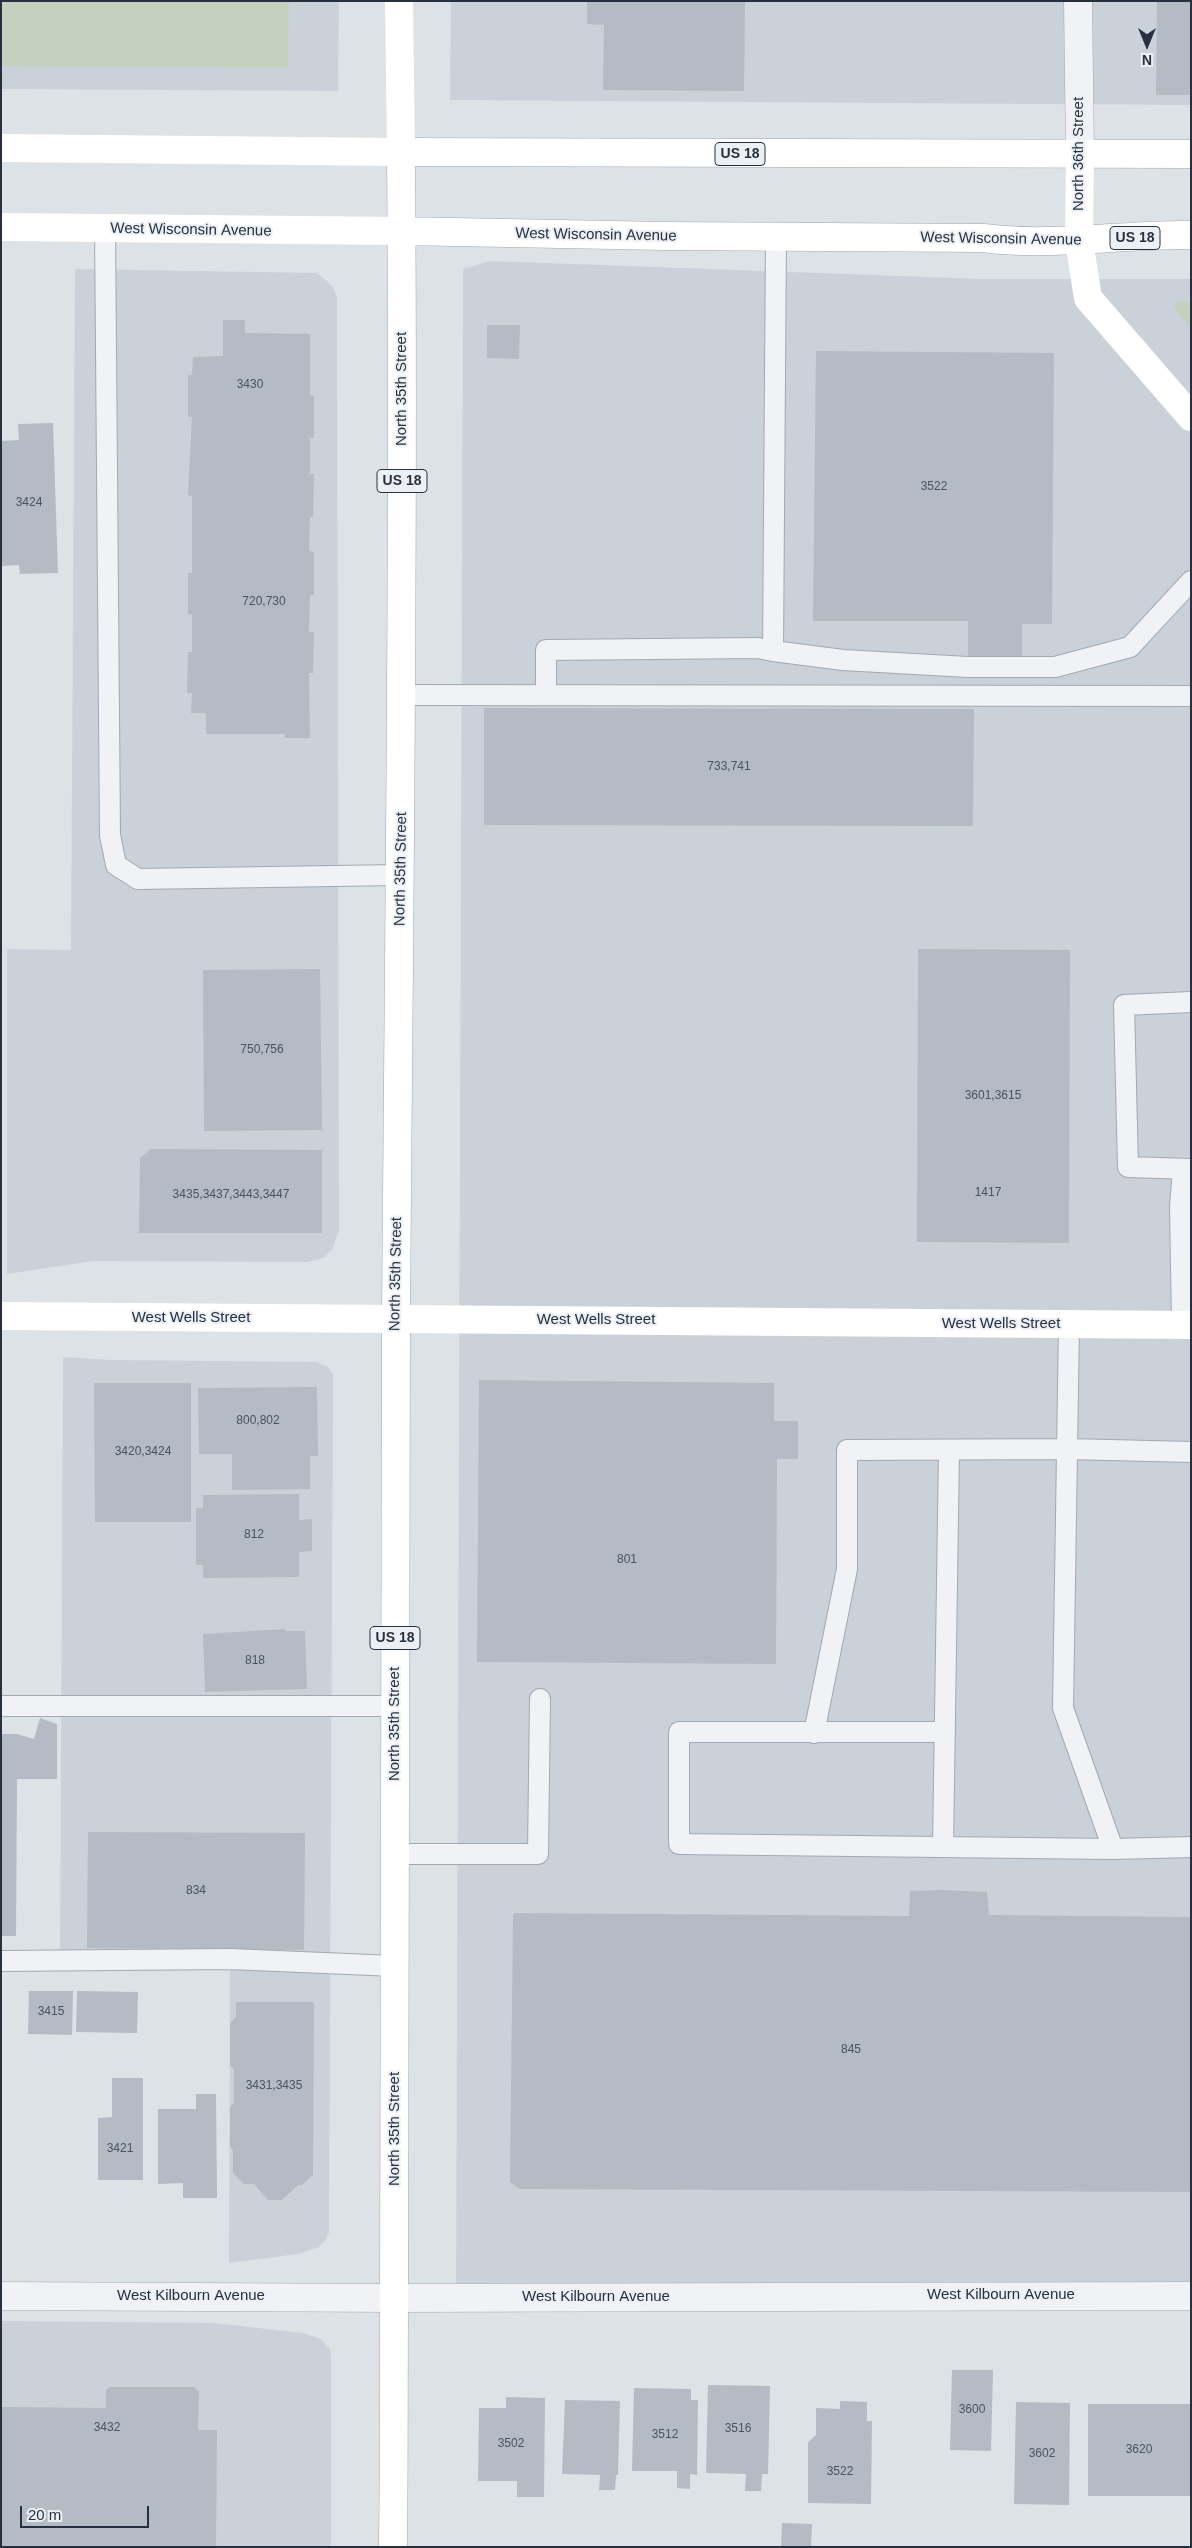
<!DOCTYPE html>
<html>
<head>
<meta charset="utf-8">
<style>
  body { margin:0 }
  #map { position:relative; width:1192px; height:2548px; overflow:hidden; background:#dde2e7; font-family:Helvetica,sans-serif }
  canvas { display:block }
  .frame { position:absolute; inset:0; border:2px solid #26303e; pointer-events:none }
  .north { position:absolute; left:1122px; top:20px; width:50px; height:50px; -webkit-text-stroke:4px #ecf0f5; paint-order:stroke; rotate:180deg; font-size:14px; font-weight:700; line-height:20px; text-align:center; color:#26303e }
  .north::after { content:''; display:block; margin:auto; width:18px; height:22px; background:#26303e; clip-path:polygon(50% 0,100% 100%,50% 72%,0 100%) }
  .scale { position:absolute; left:20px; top:2506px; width:129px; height:22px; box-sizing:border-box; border:2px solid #26303e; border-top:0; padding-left:6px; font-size:15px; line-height:18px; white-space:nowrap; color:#26303e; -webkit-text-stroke:4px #ecf0f5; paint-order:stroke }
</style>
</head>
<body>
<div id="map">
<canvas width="1192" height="2548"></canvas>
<div class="frame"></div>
<div class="north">N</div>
<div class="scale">20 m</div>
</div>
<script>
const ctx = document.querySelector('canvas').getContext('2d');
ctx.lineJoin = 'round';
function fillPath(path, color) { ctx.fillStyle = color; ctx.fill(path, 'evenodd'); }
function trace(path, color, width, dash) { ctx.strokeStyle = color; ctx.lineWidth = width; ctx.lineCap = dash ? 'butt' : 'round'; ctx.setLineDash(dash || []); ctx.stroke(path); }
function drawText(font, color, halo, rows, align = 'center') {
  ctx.font = font + ' Helvetica,sans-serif'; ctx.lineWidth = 4; ctx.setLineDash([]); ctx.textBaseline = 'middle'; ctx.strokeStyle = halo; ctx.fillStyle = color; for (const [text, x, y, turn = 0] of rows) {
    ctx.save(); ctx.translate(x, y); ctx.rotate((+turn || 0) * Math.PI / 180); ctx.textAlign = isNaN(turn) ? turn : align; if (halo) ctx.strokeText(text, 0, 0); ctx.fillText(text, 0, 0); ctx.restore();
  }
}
const built = new Path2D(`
  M1,1H339L338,91L1,89Z
  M451,1H1191V105L450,100Z
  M491,261L981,279H1191V2296L456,2297L463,269Z
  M75,269L317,273L333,287L337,298L339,1230L332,1249L323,1258L308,1262L93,1261L7,1274V949L71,950Z
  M63,1357L111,1360L316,1362L328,1367L333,1375L329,2233L325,2241L317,2248L298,2254L229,2263L230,1959H60Z
  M1,2321L214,2323L303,2333L321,2339L330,2350L331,2357V2547H1Z`);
const green = new Path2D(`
  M1,1H289L288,67L1,66Z
  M1176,302H1191V328L1173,307Z`);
const building = new Path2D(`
  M587,1H745L744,91L603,90L604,25L587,24Z
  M1157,1H1191V95H1156Z
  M223,320H245V333L310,334V395L314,396V438H310V474H314L313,517H310L309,551L314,552V595H310L309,632H314L313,673H309L310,738H285V734H206V713H191L192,693H187L188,652H192V615L188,614V573H192V496L188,495L192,417H188V375H192L193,357L223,356Z
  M487,325H520L519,359L487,358Z
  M816,351L1054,353L1052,624H1022V659L968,658V621H813Z
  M53,423L58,573L20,574L19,565L1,566V441L19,440L18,424Z
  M484,708L974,709L973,826L484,825Z
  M918,949L1070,950L1069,1243L917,1242Z
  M320,969L322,1130L204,1131L203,970Z
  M151,1149L322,1150V1233H139L140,1158Z
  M479,1380L774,1383V1421H798V1459H777L776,1664L477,1662Z
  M94,1383H191V1522H95Z
  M317,1387L318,1456H310V1489L232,1490V1454H199L198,1388Z
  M299,1494V1520L312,1519V1551L299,1552V1577L203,1578V1565H196V1508H203V1495Z
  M285,1629V1631H305L307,1689L205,1692L203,1634Z
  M40,1718L57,1724V1779H17L16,1936H1V1734H17L34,1739Z
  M88,1832L305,1833L304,1950L87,1948Z
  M939,1890L987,1892L989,1915L1191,1917V2192L520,2189L510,2182L513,1915L515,1913L909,1916L910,1891Z
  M29,1991H73L72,2035L28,2034Z
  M77,1991L138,1992L137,2033L76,2032Z
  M236,2002H314L313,2175L302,2185H298L282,2200H268L254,2184H244L233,2173V2150L230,2146V2107L234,2103V2070L230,2065V2023L236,2017Z
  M112,2078H143V2180H98V2118L112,2117Z
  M196,2094H216L217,2198H183V2183L158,2184V2109H196Z
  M952,2370H993L991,2451L950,2450Z
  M708,2385L770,2386L768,2474H762L761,2491H745L746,2474L706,2473Z
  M110,2387H194L199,2392L198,2430H217L216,2547H1V2407L106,2408V2390Z
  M634,2388L691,2389V2400H698L697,2475L690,2474V2489L677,2488V2471H632Z
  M506,2397L545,2398L544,2497H517V2481H478L479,2408H506Z
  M565,2400L620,2401L618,2475H616L615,2490H599L600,2475L562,2474Z
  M840,2401L867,2402V2421H872L871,2504L808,2503V2442L816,2435V2408L840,2409Z
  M1016,2402L1070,2403L1069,2505L1014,2504Z
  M1088,2404H1191V2496H1088Z
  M782,2523L812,2524L811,2547H781Z`);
const lane = new Path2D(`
  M105,228L110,835L116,865L138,879L400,875
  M773,651L843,660L968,667H1055L1130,647L1191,581
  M402,695L1191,696
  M546,695V650L758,648L773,651L776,237
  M1191,1002L1124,1005L1128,1167L1191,1169
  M1069,1324L1063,1708L1113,1849
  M1182,1325L1180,1206L1183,1169
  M1,1706H395
  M945,1732H679V1844L1113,1849L1191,1847
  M814,1733L847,1569V1450L1068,1449L1191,1452
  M943,1847L949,1450
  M395,1854H538L540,1699
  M1,1961L230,1959L394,1966`);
const street = new Path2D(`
  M1078,1L1080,155
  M1,2296L396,2298L1191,2296`);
const secondary = new Path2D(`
  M1,148L401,152L399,1
  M1080,155L1079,241L1088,298L1191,417
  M1,227L401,231
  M1,1316L1191,1325`);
const primary = new Path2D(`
  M401,231L665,236L983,238C1053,247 1121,234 1191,235
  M393,2547C397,2138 393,1729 396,1319C399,930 404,541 401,152L1191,154`);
const numberNames = [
  ["3430",250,385],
  ["3522",934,487],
  ["3424",29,503],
  ["720,730",264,602],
  ["733,741",729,767],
  ["750,756",262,1050],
  ["3601,3615",993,1096],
  ["1417",988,1193],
  ["3435,3437,3443,3447",231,1195],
  ["800,802",258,1421],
  ["3420,3424",143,1452],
  ["812",254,1535],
  ["801",627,1560],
  ["818",255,1661],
  ["834",196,1891],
  ["3415",51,2012],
  ["845",851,2050],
  ["3431,3435",274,2086],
  ["3421",120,2149],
  ["3600",972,2410],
  ["3432",107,2428],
  ["3516",738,2429],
  ["3512",665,2435],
  ["3502",511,2444],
  ["3620",1139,2450],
  ["3602",1042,2454],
  ["3522",840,2472]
];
const shields = [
  [740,154,50],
  [1135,238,50],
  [402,481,50],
  [395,1638,50]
];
const shieldNames = [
  ["US 18",740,154],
  ["US 18",1135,238],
  ["US 18",402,481],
  ["US 18",395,1638]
];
const streetNames = [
  ["North 36th Street",1079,154,-90],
  ["West Wisconsin Avenue",191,230,1],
  ["West Wisconsin Avenue",596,235,1],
  ["West Wisconsin Avenue",1001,239,1],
  ["North 35th Street",402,389,-90],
  ["North 35th Street",401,869,-89],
  ["North 35th Street",396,1274,-89],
  ["West Wells Street",191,1318],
  ["West Wells Street",596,1320],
  ["West Wells Street",1001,1324],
  ["North 35th Street",395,1724,-90],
  ["North 35th Street",395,2129,-90],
  ["West Kilbourn Avenue",1001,2295],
  ["West Kilbourn Avenue",191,2296],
  ["West Kilbourn Avenue",596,2297]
];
fillPath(built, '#cbd1d9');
fillPath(green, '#c4d1be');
fillPath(building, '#b4bbc4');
trace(lane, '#a2a9b1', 22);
trace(street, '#a2a9b1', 29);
trace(primary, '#9ca7b3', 29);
trace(lane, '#f0f2f5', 20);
trace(street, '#f0f2f5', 28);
trace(secondary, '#fff', 28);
trace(primary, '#fff', 28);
drawText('12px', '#4a5360', null, numberNames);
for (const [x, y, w] of shields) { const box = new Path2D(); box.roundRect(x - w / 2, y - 11.5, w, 23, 4); ctx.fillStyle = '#ecf0f5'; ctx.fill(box); trace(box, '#26303e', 1); }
drawText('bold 14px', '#26303e', null, shieldNames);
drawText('15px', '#26303e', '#ecf0f5', streetNames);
</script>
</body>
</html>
